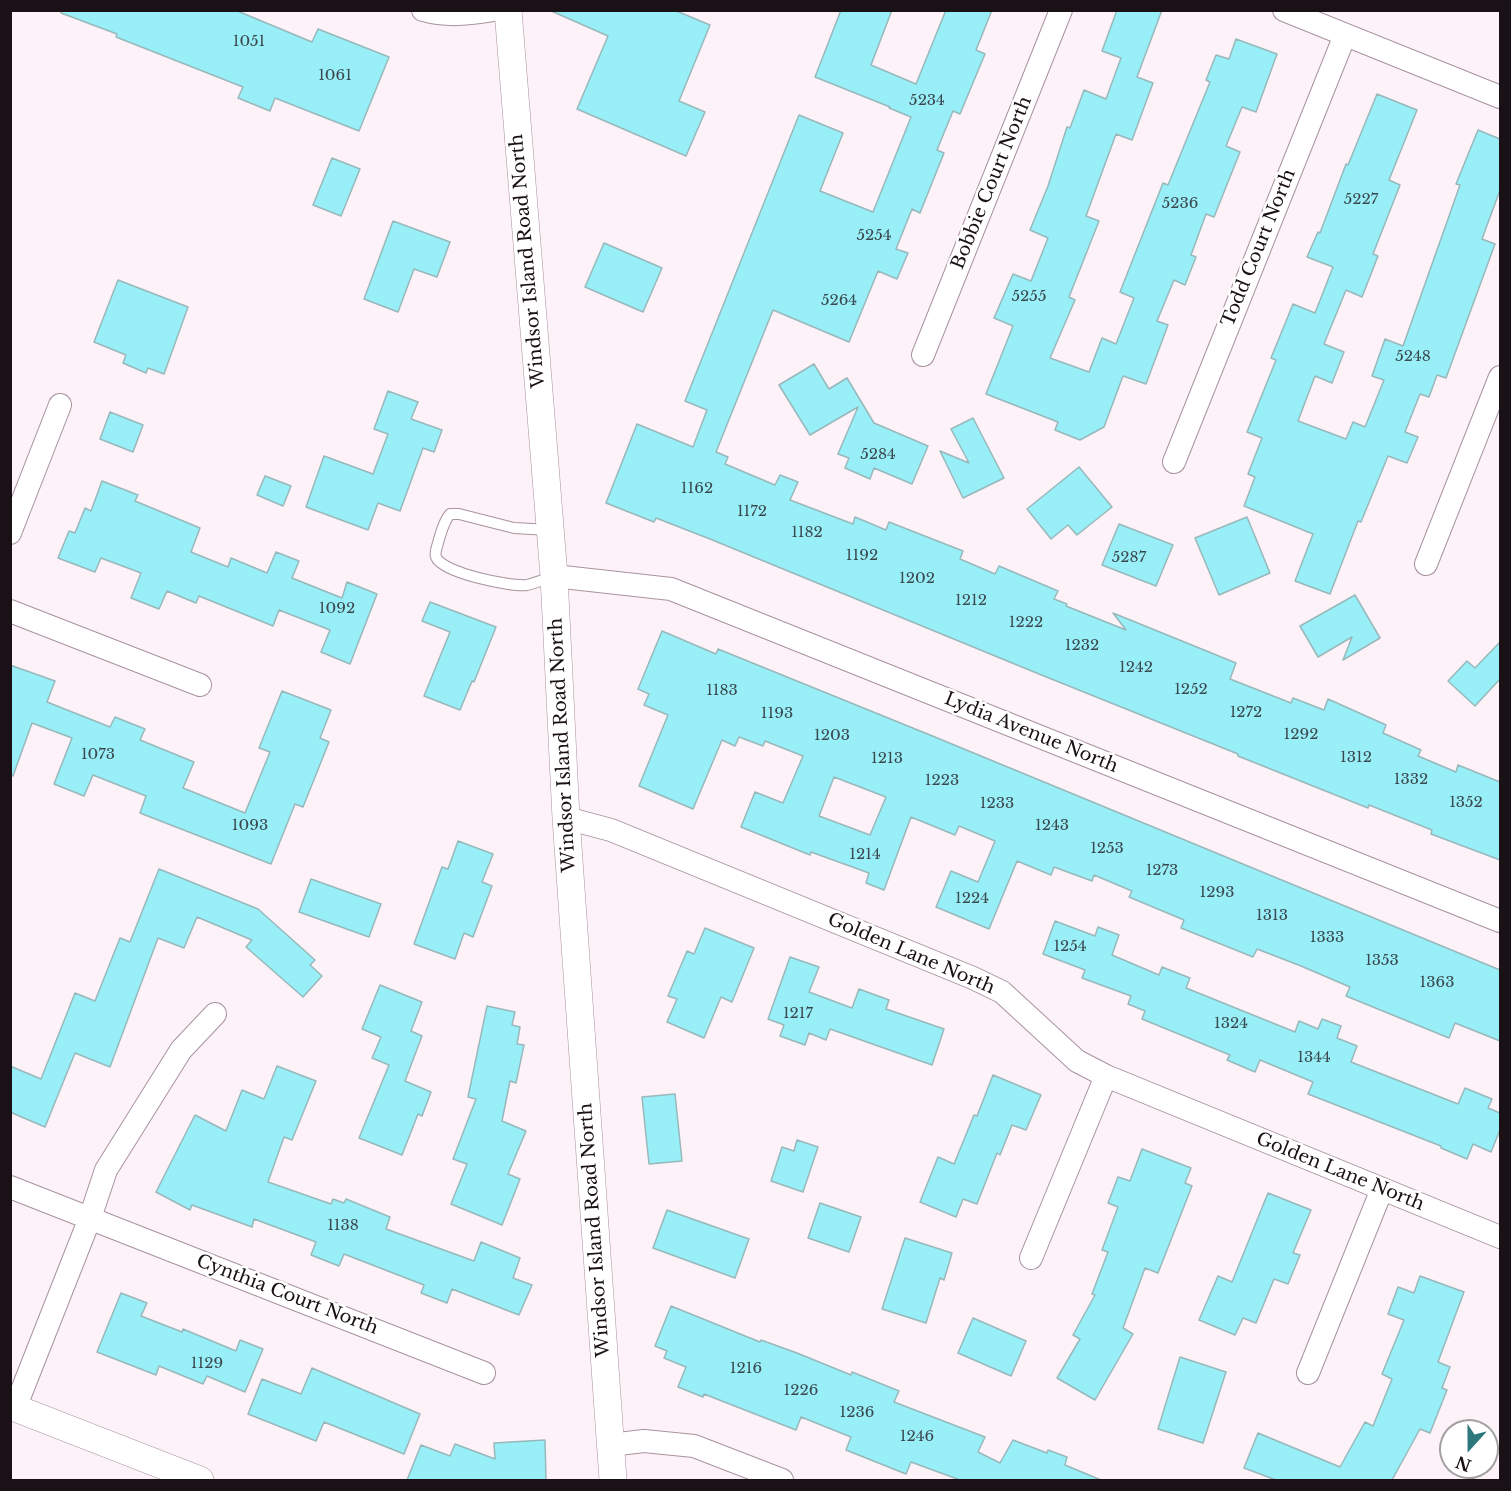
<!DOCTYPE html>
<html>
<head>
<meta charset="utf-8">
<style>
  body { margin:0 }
  #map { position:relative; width:1511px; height:1491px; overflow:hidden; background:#fcf2f8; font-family:"Libre Baskerville",serif }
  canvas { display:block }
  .frame { position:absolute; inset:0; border:12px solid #1a1117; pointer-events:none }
  .north { position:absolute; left:1439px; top:1419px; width:60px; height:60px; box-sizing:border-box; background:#fff; border:2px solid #a3a0a2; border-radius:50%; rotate:201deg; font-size:16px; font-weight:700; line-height:24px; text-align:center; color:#1a1117 }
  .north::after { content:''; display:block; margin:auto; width:21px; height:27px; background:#2e777d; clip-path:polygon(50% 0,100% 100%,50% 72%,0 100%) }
</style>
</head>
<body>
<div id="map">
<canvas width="1511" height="1491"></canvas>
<div class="frame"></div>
<div class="north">N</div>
</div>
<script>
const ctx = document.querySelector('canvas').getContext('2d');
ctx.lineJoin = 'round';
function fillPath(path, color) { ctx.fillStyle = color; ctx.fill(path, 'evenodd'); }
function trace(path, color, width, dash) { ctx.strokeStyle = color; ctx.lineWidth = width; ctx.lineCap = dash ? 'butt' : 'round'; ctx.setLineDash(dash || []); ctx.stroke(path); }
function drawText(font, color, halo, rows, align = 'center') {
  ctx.font = font + ' "Libre Baskerville",serif'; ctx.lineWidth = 5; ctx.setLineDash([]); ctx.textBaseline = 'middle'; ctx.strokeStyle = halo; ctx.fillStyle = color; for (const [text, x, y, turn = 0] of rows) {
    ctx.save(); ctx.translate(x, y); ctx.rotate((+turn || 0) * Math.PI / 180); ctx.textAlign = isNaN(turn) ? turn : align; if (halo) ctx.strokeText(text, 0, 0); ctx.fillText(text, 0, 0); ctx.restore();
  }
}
const building = new Path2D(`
  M61,10H235L312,42L318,29L389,57L359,131L275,98L270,111L238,98L243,87L116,37L117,34L61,13Z
  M549,10H674L710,25L679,101L705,112L686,156L577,109L608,36Z
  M841,10H892L871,65L916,84L946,10H992L976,50L985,54L960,114L953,111L937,150L944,153L920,213L912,209L896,249L908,253L897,279L878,271L849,342L773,310L716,452L728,457L725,464L775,485L780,475L798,482L790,500L853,524L855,517L886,530L889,522L963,551L960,559L995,574L999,566L1058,591L1054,599L1067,604L1066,606L1126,630L1113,613L1236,663L1230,679L1291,703L1293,698L1324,710L1328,699L1386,725L1383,733L1421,750L1418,756L1456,772L1458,765L1500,782V860L1431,834L1432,830L1369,805L1368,808L1238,756V754L1039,674L710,539L656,518L654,522L606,503L637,424L693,447L707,410L685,401L799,115L843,133L820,191L873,212L911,117L889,108L890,107L815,77Z
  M1117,10H1162L1137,77L1153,83L1132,140L1116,134L1086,216L1099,221L1069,297L1075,300L1050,358L1089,372L1102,338L1116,344L1134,298L1120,292L1163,183L1168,185L1210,82L1206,80L1216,55L1229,59L1236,39L1277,54L1256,112L1242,107L1226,146L1240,152L1214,217L1206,214L1191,255L1196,257L1185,285L1174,280L1157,321L1168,325L1146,384L1123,376L1104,427L1080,440L1055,430L1058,422L986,394L1013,326L994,318L1013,274L1031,281L1048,238L1030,230L1048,186L1067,127L1070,128L1084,90L1106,99L1121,58L1102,51Z
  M1377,94L1417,110L1389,180L1400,185L1373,254L1378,256L1362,297L1346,290L1324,344L1344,352L1332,383L1315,376L1298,421L1346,439L1353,422L1365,427L1384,380L1372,376L1385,339L1403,346L1460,185L1456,184L1478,130L1500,139V190L1482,239L1495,244L1446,378L1437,375L1429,397L1420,394L1405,432L1418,437L1407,463L1388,456L1361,522L1358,521L1330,594L1295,581L1313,534L1244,506L1255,477L1248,474L1262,438L1247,432L1276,360L1271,358L1293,304L1315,313L1333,267L1307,257L1318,232L1320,233L1346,164L1348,165Z
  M332,158L360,169L341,216L313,205Z
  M393,221L450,242L437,277L414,269L398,312L364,299Z
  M604,243L662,268L643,312L585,287Z
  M118,280L188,307L164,374L148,368L146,373L123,363L126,355L94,342Z
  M814,364L829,389L847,378L874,423L928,446L912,484L874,468L870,479L845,468L849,458L838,454L858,407L810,435L779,385Z
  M388,391L418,402L411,419L442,430L434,452L423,448L400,511L378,503L368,530L306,507L324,456L373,474L388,434L374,429Z
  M110,412L143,425L133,452L100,439Z
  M973,418L1004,478L963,498L940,451L969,463L951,429Z
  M1079,467L1112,507L1077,535L1068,525L1051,539L1027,509Z
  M265,476L291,486L283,506L257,495Z
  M102,481L138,495L135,501L200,528L191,552L228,567L231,558L267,573L276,552L299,561L292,578L342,598L347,582L377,594L350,664L321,652L330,630L279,610L273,626L199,596L196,603L167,591L159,609L131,598L141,573L101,558L95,572L58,558L69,531L75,533L85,508L91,511Z
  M1247,517L1270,573L1219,595L1195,538Z
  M1119,524L1173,545L1156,586L1102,565Z
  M1355,595L1380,638L1343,660L1352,637L1318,657L1300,626Z
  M430,602L496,627L474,682L472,681L460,710L424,696L450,632L422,621Z
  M662,631L716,654L718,649L930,735L1500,970V1041L1455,1023L1449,1038L1346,996L1350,987L1301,966L1257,949L1253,957L1181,928L1184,920L1129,897L1132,891L1094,875L1092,881L1054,867L1051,875L1017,861L989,929L936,907L951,871L978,882L995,841L959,826L955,835L911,817L884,890L866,883L869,873L811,852L810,855L741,827L755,792L783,803L803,756L765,741L763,746L739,737L735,746L722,740L693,809L639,786L668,715L644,705L649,694L638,689ZM834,777L886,797L870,835L819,816Z
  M1500,642V679L1475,706L1448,681L1467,661L1475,668Z
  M10,665L55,681L47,702L110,727L115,717L145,729L140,740L194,762L183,788L245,813L270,752L259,748L282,691L331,710L320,738L329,742L303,807L295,804L271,864L140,813L146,796L93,775L84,796L54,784L72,738L32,723L13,776L10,775Z
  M458,841L493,854L482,882L492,886L473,937L464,933L455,959L414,944L442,867L448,869Z
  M159,869L258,909L315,960L310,965L322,976L303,997L246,947L252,940L197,917L184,948L158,938L110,1067L75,1053L45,1127L10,1112V1066L41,1079L75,993L95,1001L120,938L130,942Z
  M311,879L381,904L369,937L299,912Z
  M1055,921L1095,936L1098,927L1119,935L1112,955L1159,975L1162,967L1190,978L1186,988L1295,1032L1299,1021L1318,1029L1322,1019L1341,1026L1337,1038L1357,1046L1351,1062L1458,1104L1465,1088L1492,1099L1488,1108L1500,1113V1130L1491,1152L1473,1144L1467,1159L1441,1148V1146L1308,1094L1313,1082L1260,1060L1255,1072L1227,1060L1230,1055L1142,1019L1145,1011L1128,1004L1131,996L1082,978L1085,970L1043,954Z
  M705,928L754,948L732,1002L721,997L704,1038L667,1022L677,999L668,996L687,951L694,954Z
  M790,957L819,967L809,992L852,1008L859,989L889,1000L886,1009L944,1029L932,1065L830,1029L826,1040L809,1033L805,1045L780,1036L784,1025L768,1019Z
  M380,985L422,1002L411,1031L422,1036L405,1081L431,1092L422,1116L418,1114L402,1155L359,1138L389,1065L372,1058L381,1037L362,1029Z
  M487,1006L515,1012L512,1025L520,1027L517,1044L524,1045L516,1083L510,1081L502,1121L526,1131L508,1174L520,1179L502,1225L451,1204L467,1164L453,1159L476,1099L468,1097Z
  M277,1066L316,1081L292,1140L284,1137L268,1182L331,1204L333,1199L344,1203L346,1199L390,1217L386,1229L474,1261L481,1242L520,1258L513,1278L532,1285L519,1315L452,1289L447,1303L421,1293L424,1285L344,1254L339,1266L311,1255L316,1242L254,1219L252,1227L192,1205L190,1210L156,1192L195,1115L226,1131L242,1090L264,1099Z
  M993,1075L1041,1095L1026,1130L1012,1125L1000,1155L997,1153L977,1204L963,1199L956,1217L920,1202L938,1157L954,1164L974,1115L977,1116Z
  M675,1094L682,1161L649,1164L642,1097Z
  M797,1140L818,1147L803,1192L771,1181L782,1147L794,1151Z
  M1142,1149L1191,1168L1185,1183L1192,1186L1158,1273L1145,1268L1123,1328L1133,1334L1095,1400L1057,1378L1080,1339L1073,1335L1095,1295L1092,1294L1108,1252L1102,1250L1118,1207L1108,1203L1118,1177L1130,1181Z
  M1268,1193L1311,1210L1293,1253L1300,1255L1288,1284L1274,1279L1256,1323L1243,1318L1235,1335L1199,1320L1218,1276L1232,1282Z
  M820,1203L861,1217L849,1252L808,1238Z
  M667,1210L749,1239L735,1278L653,1248Z
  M905,1238L952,1253L944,1280L940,1278L926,1323L882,1309Z
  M1420,1276L1464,1292L1438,1362L1450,1367L1442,1388L1447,1390L1430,1433L1420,1429L1392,1480H1276L1244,1468L1258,1433L1340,1467L1365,1422L1373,1426L1392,1379L1382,1374L1404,1320L1388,1314L1398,1287L1414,1293Z
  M121,1293L147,1303L141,1316L182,1332L183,1329L236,1351L240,1340L263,1349L245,1392L207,1376L203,1384L159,1366L156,1375L97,1352Z
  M671,1306L760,1342L761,1340L797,1353L851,1375L852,1372L899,1391L894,1402L985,1437L978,1452L1000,1463L1013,1440L1047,1453L1048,1450L1067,1457L1065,1465L1101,1480H960L911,1462L906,1474L846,1450L851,1437L801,1417L796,1430L704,1394L703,1397L678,1387L686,1367L664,1358L667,1351L655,1346Z
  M973,1318L1026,1341L1011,1376L958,1353Z
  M1180,1357L1226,1372L1203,1443L1158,1429Z
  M312,1368L420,1414L404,1454L324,1422L316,1441L248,1414L262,1379L301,1394Z
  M545,1440L546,1480H407L421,1445L450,1456L455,1444L495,1459L494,1443Z`);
const service = new Path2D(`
  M549,530L514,528L459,514H450C444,521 442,530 439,539C438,545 434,552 436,557C442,573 511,587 527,585C536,583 545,579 554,576`);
const minor = new Path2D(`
  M423,10C448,17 469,14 494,10
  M1284,10L1500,97
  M923,355L1061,10
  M1174,462L1345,35
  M10,533L60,405
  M1426,564L1500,377
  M554,576L671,589L1500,921
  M10,611L200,685
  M566,818L611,830L973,978L1002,992L1077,1061L1106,1076L1500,1237
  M10,1187L484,1373
  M1031,1258L1106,1076
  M1308,1373L1382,1189
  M15,1408L90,1218L106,1170L181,1050L215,1014
  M610,1445L644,1441L694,1446L782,1480`);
const tertiary = new Path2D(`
  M508,10L554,576L566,818L613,1480
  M10,1406L200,1480`);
const numberNames = [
  ["1051",249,42],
  ["1061",335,76],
  ["5234",927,101],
  ["5227",1361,200],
  ["5236",1180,204],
  ["5254",874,236],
  ["5255",1029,297],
  ["5264",839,301],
  ["5248",1413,357],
  ["5284",878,455],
  ["1162",697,489],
  ["1172",752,512],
  ["1182",807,533],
  ["1192",862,556],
  ["5287",1129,558],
  ["1202",917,579],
  ["1212",971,601],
  ["1092",337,609],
  ["1222",1026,623],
  ["1232",1082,646],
  ["1242",1136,668],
  ["1252",1191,690],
  ["1183",722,691],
  ["1272",1246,713],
  ["1193",777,714],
  ["1292",1301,735],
  ["1203",832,736],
  ["1073",98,755],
  ["1312",1356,758],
  ["1213",887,759],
  ["1332",1411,780],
  ["1223",942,781],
  ["1352",1466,803],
  ["1233",997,804],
  ["1093",250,826],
  ["1243",1052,826],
  ["1253",1107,849],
  ["1214",865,855],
  ["1273",1162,871],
  ["1293",1217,893],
  ["1224",972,899],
  ["1313",1272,916],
  ["1333",1327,938],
  ["1254",1070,947],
  ["1353",1382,961],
  ["1363",1437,983],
  ["1217",798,1014],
  ["1324",1231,1024],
  ["1344",1314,1058],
  ["1138",343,1226],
  ["1129",207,1364],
  ["1216",746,1369],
  ["1226",801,1391],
  ["1236",857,1413],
  ["1246",917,1437]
];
const streetNames = [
  ["Bobbie Court North",992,183,-68],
  ["Todd Court North",1259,248,-68],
  ["Windsor Island Road North",528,261,-95],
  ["Lydia Avenue North",1031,733,22],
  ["Windsor Island Road North",563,745,-93],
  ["Golden Lane North",911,954,23],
  ["Golden Lane North",1340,1172,22],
  ["Windsor Island Road North",595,1230,-94],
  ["Cynthia Court North",287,1295,21]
];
fillPath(building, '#99eff7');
trace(building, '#98b8bb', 1.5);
trace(service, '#a992a1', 12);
trace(minor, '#a992a1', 24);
trace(tertiary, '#a992a1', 28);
trace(service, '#fff', 10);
trace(minor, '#fff', 22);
trace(tertiary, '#fff', 27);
drawText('15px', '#3a484f', null, numberNames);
drawText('18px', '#1a1117', '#fff', streetNames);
</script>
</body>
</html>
